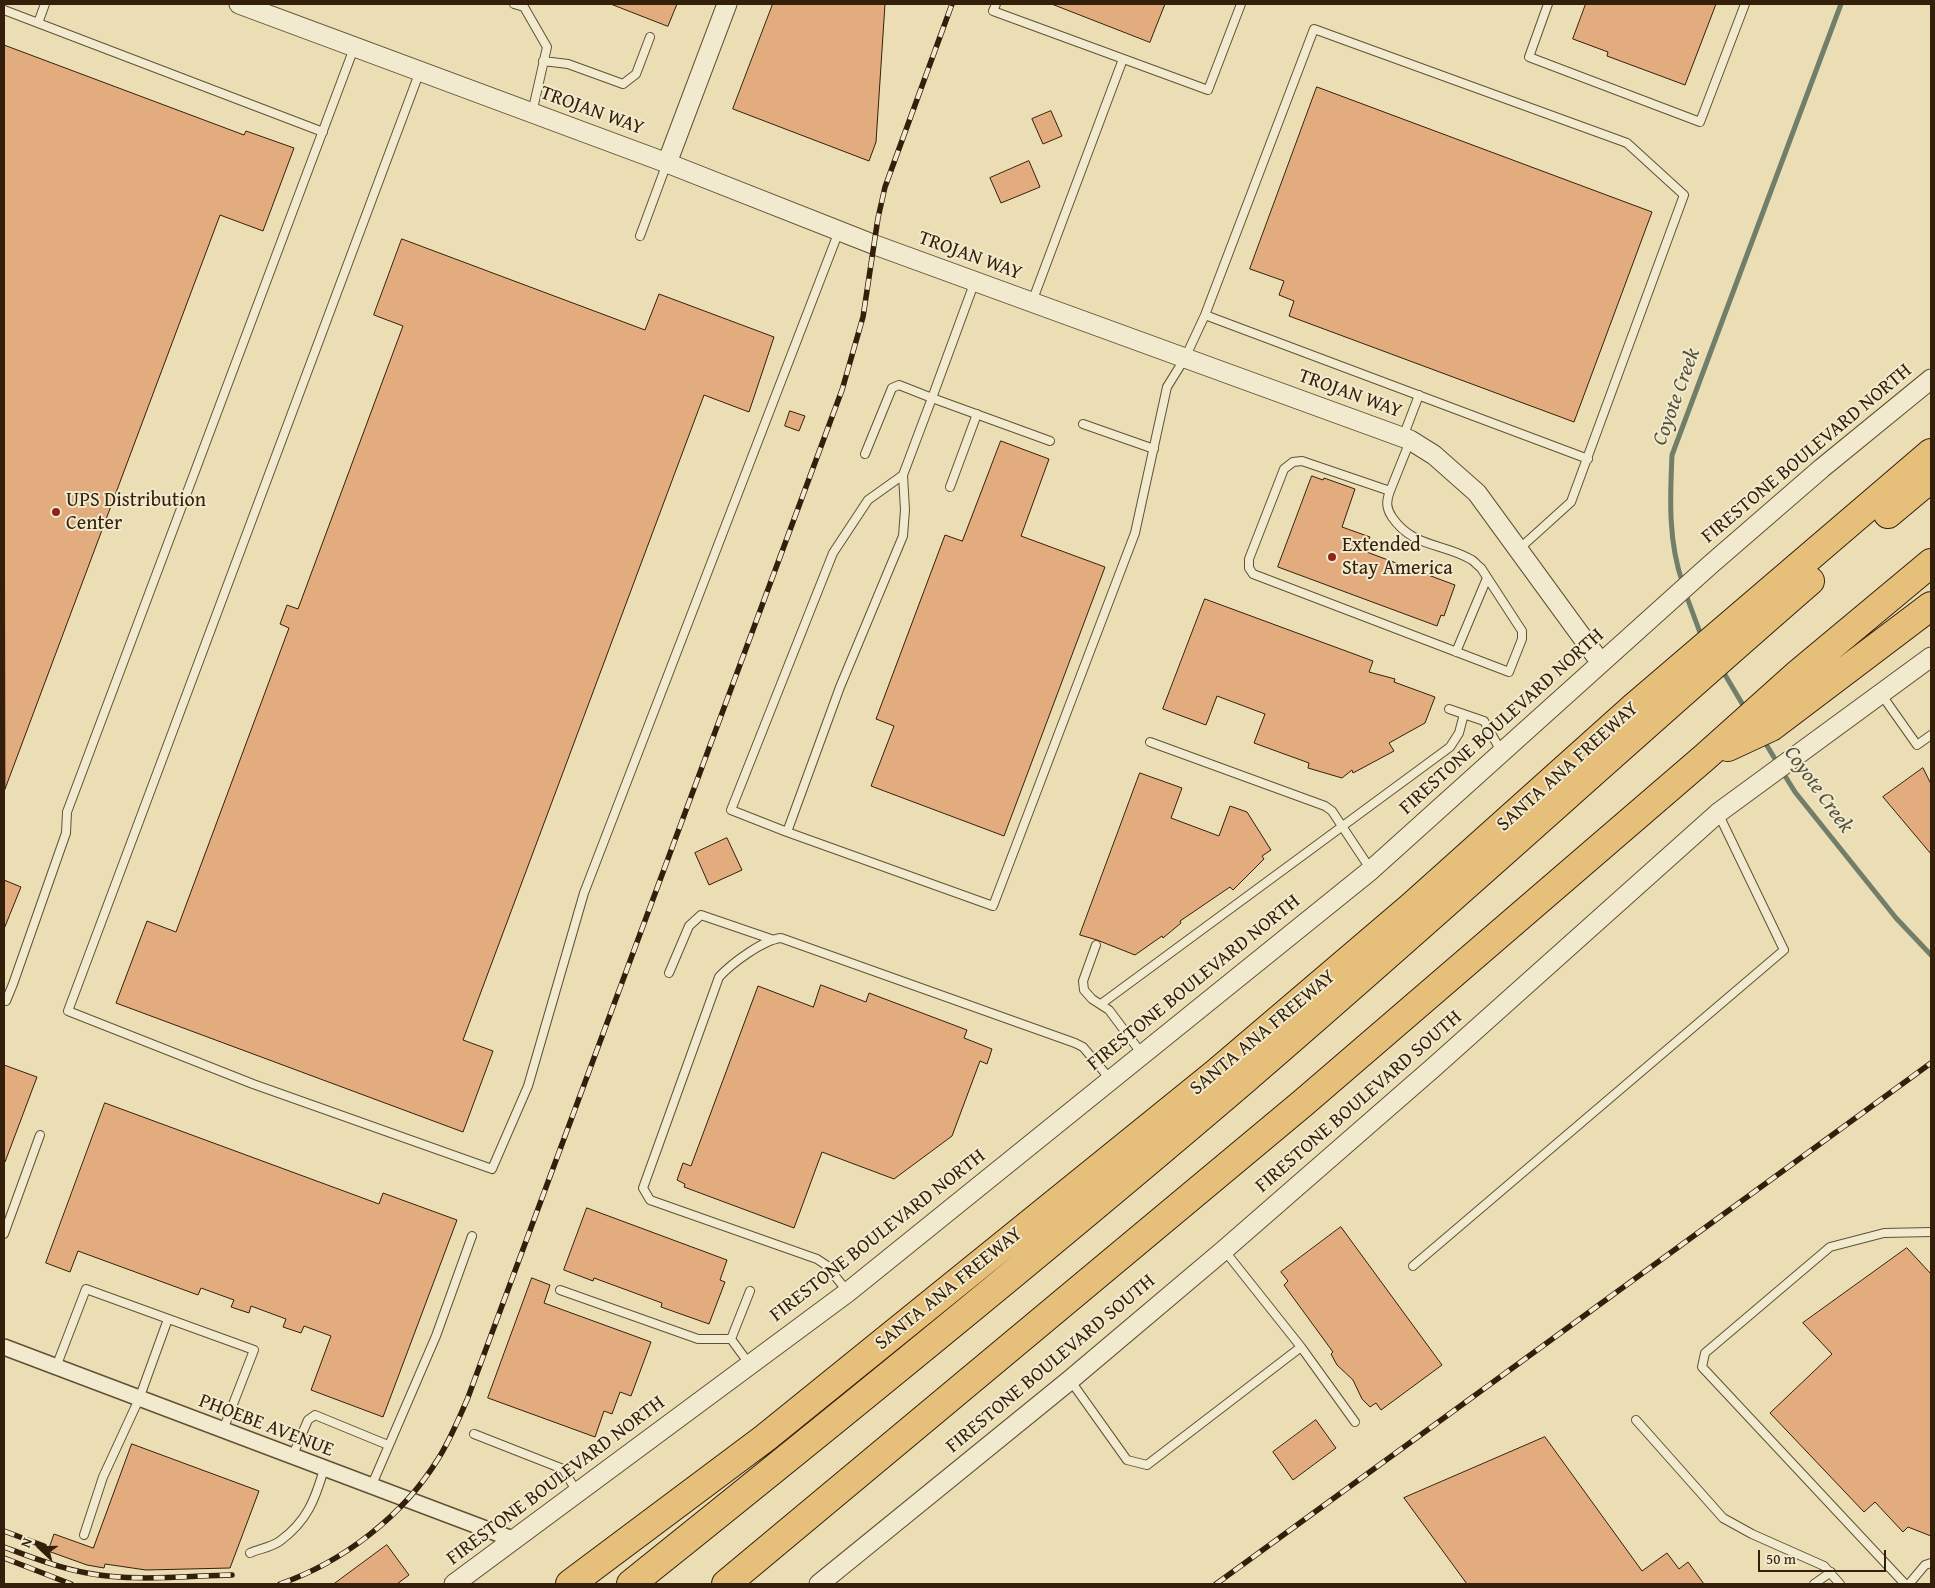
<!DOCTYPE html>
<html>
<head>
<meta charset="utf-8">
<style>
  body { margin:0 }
  #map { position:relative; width:1935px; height:1588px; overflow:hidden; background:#ebdeb4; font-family:"Gentium Book Plus",serif }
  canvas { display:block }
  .frame { position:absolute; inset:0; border:5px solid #34200a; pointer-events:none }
  .north { position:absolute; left:15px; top:1523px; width:50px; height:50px; -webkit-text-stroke:4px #f2eace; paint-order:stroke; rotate:291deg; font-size:14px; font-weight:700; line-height:20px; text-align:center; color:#34200a }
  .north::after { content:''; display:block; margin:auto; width:18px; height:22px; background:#34200a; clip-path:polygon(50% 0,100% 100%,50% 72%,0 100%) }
  .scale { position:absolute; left:1758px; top:1550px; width:128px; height:22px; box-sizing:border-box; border:2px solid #34200a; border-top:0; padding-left:6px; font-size:15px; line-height:18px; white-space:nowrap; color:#34200a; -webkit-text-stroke:4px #f2eace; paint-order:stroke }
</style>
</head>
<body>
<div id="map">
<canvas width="1935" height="1588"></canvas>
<div class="frame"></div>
<div class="north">N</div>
<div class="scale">50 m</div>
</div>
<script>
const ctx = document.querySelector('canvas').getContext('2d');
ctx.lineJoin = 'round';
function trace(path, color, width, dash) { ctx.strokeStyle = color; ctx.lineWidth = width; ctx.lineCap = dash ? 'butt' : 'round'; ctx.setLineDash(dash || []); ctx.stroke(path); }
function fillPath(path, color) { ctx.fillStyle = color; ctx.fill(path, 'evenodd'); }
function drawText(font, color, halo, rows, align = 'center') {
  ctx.font = font + ' "Gentium Book Plus",serif'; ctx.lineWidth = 4; ctx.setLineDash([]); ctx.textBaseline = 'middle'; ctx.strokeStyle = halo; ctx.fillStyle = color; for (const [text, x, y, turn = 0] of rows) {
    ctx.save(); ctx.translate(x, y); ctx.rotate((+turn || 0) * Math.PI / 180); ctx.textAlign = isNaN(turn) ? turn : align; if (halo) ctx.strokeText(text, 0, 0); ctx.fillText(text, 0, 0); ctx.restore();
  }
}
const stream = new Path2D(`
  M1683,584C1668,542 1670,498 1672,455L1841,4
  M1685,592L1702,638
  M1721,668L1746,710
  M1763,739L1778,764
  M1782,771L1795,792L1896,918L1931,955`);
const building = new Path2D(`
  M611,4H677L668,26Z
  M773,4H885L876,142L869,161L733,109Z
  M1052,4H1165L1150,42Z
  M1586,4H1716L1685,85L1607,56L1608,52L1573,39Z
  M4,45L244,135L246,131L294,148L263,231L220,215L5,789Z
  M1317,87L1652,212L1574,422L1289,316L1294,301L1279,295L1284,281L1250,269Z
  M1051,111L1062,136L1043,144L1032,119Z
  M1029,161L1040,187L1001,203L990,178Z
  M402,239L645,330L659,294L774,337L749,412L704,395L463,1040L493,1051L463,1132L116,1003L147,921L176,932L289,628L280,624L287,605L298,609L403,326L374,315Z
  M790,411L805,416L799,431L785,426Z
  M1001,441L1049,459L1021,536L1105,567L1004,836L871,786L894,726L876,719L945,535L962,541Z
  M1312,476L1323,480L1324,478L1355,489L1342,527L1370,537L1364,551L1455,585L1444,616L1441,615L1437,626L1278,567Z
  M1205,599L1373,661L1369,672L1395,679L1394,682L1435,697L1425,723L1389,743L1394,751L1353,773L1352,770L1342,778L1308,768L1309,763L1254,743L1265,714L1217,696L1206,725L1163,709Z
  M1923,768L1931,784V854L1883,797Z
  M1140,773L1182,788L1171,818L1219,836L1230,806L1247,812L1271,850L1262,856L1264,859L1233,890L1230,887L1180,921L1181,923L1163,938L1162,936L1135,955L1097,940L1080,935Z
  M727,838L742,870L709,885L695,853Z
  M4,880L21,887L4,929Z
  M821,985L866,1002L869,993L967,1030L964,1038L992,1049L987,1064L980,1061L952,1136L894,1179L822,1152L794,1228L684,1187L685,1184L677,1180L683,1163L691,1166L758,986L813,1007Z
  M4,1065L37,1077L5,1162H4Z
  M105,1103L379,1204L383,1193L457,1220L383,1417L311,1390L331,1336L304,1326L301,1333L283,1327L286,1319L251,1306L249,1313L231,1307L234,1300L201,1288L198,1295L78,1251L70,1272L46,1263Z
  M587,1208L727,1260L720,1280L725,1282L709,1324L661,1307L662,1303L594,1278L593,1281L564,1270Z
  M1341,1227L1442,1365L1381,1410L1376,1403L1370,1407L1362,1399L1353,1380L1337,1365L1331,1354L1333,1352L1284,1285L1288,1281L1281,1272Z
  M1907,1248L1931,1274V1536L1908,1527L1903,1532L1875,1502L1864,1512L1770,1413L1832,1354L1803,1323Z
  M532,1278L550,1285L544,1303L651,1342L631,1396L620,1392L612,1414L604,1411L595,1437L488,1398Z
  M1316,1420L1336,1448L1293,1480L1273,1452Z
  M1545,1437L1642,1571L1667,1553L1679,1569L1688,1562L1704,1584H1467L1404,1498Z
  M132,1444L259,1491L230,1568L146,1570L105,1564L104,1568L87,1565L48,1551L54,1534L93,1548Z
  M387,1545L409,1575L397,1584H334Z`);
const service = new Path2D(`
  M514,4L524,7L547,47L532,113
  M996,4L993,11L1208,90L1241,4
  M1548,4L1529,57L1700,122L1745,4
  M4,10L323,132
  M38,23L45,4
  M543,61L568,64L623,84L636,74L650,37
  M420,71L68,1011L253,1084L492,1169L528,1086L584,893L839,231
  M640,236L667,163
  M975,281L932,398L1050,441
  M1032,302L1123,59
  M1205,315L1588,459
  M1083,424L1154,449
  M1403,437L1419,395
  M865,454L892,388L899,385L932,398L903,475L905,510L903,536L840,687L787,832L731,810L833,553L868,500L903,475
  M950,487L977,414
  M1390,491L1302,461L1293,462L1284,469L1249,559V568L1253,574L1509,672L1522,639V631L1481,568C1478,566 1475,562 1472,560C1444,543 1413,548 1392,517C1386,508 1386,501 1390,491L1410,441
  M1456,652L1487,578
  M1881,694L1917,745L1931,735
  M1449,709L1484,721L1501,751
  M1150,742L1325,806L1332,811L1371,870
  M787,832L993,906L1135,533L1167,387L1185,358L1205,315L1314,29L1627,143L1684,195L1571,502L1519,549
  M1096,945L1083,981L1084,990L1092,999L1109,1010L1142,1054
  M669,973L689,926L701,915L771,939
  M4,1000L6,1001L13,984L66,833L67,812L354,48
  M1101,1004L1450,747L1459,733L1464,714
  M4,1234L40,1135
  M1224,1250L1301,1347L1355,1422
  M1413,1266L1784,950L1718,813
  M560,1290L698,1339H731
  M848,1292L826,1265L817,1259L650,1200L643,1188L719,977C732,963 763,940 781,938L1075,1043L1083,1047L1111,1080
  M750,1365L731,1339L750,1291
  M56,1367L86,1289L254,1350L223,1430
  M1070,1380L1127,1460L1147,1465L1301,1347
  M1636,1420L1723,1518L1752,1534L1824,1566L1840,1584
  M474,1434L563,1469L577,1492
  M292,1457L308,1420L315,1415L388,1445
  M371,1487L436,1336L472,1236
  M84,1535L103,1477L139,1399L168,1319
  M250,1553C259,1549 272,1547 280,1541C307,1521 315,1500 324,1469
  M1814,1584L1831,1572
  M1905,1584L1702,1367L1705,1353L1830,1247L1884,1233L1931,1232
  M1909,1584L1925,1565L1931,1563`);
const minor = new Path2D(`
  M4,1347L515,1540`);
const tertiary = new Path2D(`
  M239,4L667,163L875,245L1410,440L1434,455L1477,493L1601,663
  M667,163L727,4
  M454,1584L848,1292L1371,870L1710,565L1822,468L1931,379
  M819,1584L1070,1380L1224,1250L1434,1067L1718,813L1931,657`);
const motorway = new Path2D(`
  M1888,514L1931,478
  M1728,747L1771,727L1931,606
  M570,1584L765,1438L1215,1074L1411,907L1633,708L1931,453
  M631,1584C837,1419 1043,1252 1244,1080C1435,916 1620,746 1810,581
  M726,1584L1303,1103L1705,757L1799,673L1931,563`);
const rail = new Path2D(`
  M4,1531L44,1546
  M4,1547C31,1557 59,1568 87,1573C134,1582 185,1576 232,1575
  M4,1558L71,1584
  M280,1584C343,1562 403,1516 438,1459C450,1440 458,1420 467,1400L842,390L863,317L878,218L885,187L952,4
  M1216,1584L1931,1063`);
const markers = [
  [56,512,5,"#8f2418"],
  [1332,557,5,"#8f2418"]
];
const streetNames = [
  ["TROJAN WAY",592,111,20],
  ["TROJAN WAY",970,256,20],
  ["TROJAN WAY",1350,394,20],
  ["FIRESTONE BOULEVARD NORTH",1807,454,-40],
  ["FIRESTONE BOULEVARD NORTH",1502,722,-42],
  ["SANTA ANA FREEWAY",1568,767,-42],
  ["FIRESTONE BOULEVARD NORTH",1194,983,-39],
  ["SANTA ANA FREEWAY",1263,1033,-40],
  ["FIRESTONE BOULEVARD SOUTH",1359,1102,-41],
  ["FIRESTONE BOULEVARD NORTH",878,1236,-38],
  ["SANTA ANA FREEWAY",949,1289,-39],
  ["FIRESTONE BOULEVARD SOUTH",1051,1364,-40],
  ["PHOEBE AVENUE",266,1426,21],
  ["FIRESTONE BOULEVARD NORTH",556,1481,-37]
];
const poiNames = [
  ["UPS Distribution",66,501],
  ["Center",66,524],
  ["Extended",1342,546],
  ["Stay America",1342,569]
];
const waterNames = [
  ["Coyote Creek",1677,397,-70],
  ["Coyote Creek",1818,790,54]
];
trace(stream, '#717e69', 5);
fillPath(building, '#e3ac7f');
trace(building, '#34200a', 1);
trace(service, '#625034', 10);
trace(minor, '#625034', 18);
trace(tertiary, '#625034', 21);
trace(motorway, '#34200a', 30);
trace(service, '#f2eace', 8);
trace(minor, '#f2eace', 15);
trace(tertiary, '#f2eace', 19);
trace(motorway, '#e6bf7a', 28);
trace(rail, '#34200a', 5.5);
trace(rail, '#f2eace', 4, [11]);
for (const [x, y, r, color] of markers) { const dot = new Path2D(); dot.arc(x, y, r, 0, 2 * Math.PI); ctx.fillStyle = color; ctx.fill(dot); trace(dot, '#f2eace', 2); }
drawText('20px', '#34200a', '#f2eace', streetNames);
drawText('20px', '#34200a', '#f2eace', poiNames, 'left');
drawText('italic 21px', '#524f3a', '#f2eace', waterNames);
</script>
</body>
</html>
